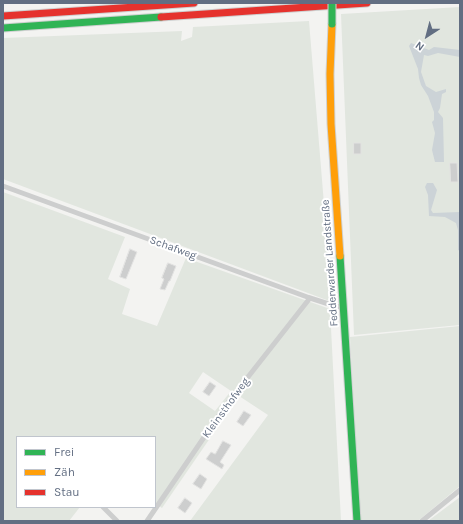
<!DOCTYPE html>
<html>
<head>
<meta charset="utf-8">
<style>
  body { margin:0 }
  #map { position:relative; width:463px; height:524px; overflow:hidden; background:#f3f3f1; font-family:Karla,sans-serif }
  canvas { display:block }
  .frame { position:absolute; inset:0; border:4px solid #626e82; pointer-events:none }
  .legend { position:absolute; left:16px; top:436px; width:140px; height:72px; box-sizing:border-box; background:#fff; border:1px solid #c0c5cd; margin:0; padding:5px 7px; list-style:none; font-size:12px; color:#626e82 }
  .legend li { display:flex; align-items:center; gap:8px; height:20px }
  .legend b { width:20px; border:1px solid #c0c5cd }
  .north { position:absolute; left:407px; top:16px; width:40px; height:40px; -webkit-text-stroke:3px #fff; paint-order:stroke; rotate:216deg; font-size:11px; font-weight:700; line-height:16px; text-align:center; color:#626e82 }
  .north::after { content:''; display:block; margin:auto; width:14px; height:18px; background:#626e82; clip-path:polygon(50% 0,100% 100%,50% 72%,0 100%) }
</style>
</head>
<body>
<div id="map">
<canvas width="463" height="524"></canvas>
<div class="frame"></div>
<ul class="legend">
<li><b style="height:5px;background:#30b455"></b>Frei</li>
<li><b style="height:5px;background:#ff9f0a"></b>Zäh</li>
<li><b style="height:5px;background:#e5322d"></b>Stau</li>
</ul>
<div class="north">N</div>
</div>
<script>
const ctx = document.querySelector('canvas').getContext('2d');
ctx.lineJoin = 'round';
function fillPath(path, color) { ctx.fillStyle = color; ctx.fill(path, 'evenodd'); }
function trace(path, color, width, dash) { ctx.strokeStyle = color; ctx.lineWidth = width; ctx.lineCap = dash ? 'butt' : 'round'; ctx.setLineDash(dash || []); ctx.stroke(path); }
function drawText(font, color, halo, rows, align = 'center') {
  ctx.font = font + ' Karla,sans-serif'; ctx.lineWidth = 4; ctx.setLineDash([]); ctx.textBaseline = 'middle'; ctx.strokeStyle = halo; ctx.fillStyle = color; for (const [text, x, y, turn = 0] of rows) {
    ctx.save(); ctx.translate(x, y); ctx.rotate((+turn || 0) * Math.PI / 180); ctx.textAlign = isNaN(turn) ? turn : align; if (halo) ctx.strokeText(text, 0, 0); ctx.fillText(text, 0, 0); ctx.restore();
  }
}
const green = new Path2D(`
  M460,7V325L354,335L341,14Z
  M309,21L332,302L3,179V38L182,31L181,41L192,37L193,27Z
  M3,192L125,237L108,279L130,289L122,314L157,326L186,258L330,309L341,521H190L268,415L239,396L162,508L155,503V437H17V507H80L69,521H3ZM203,372L231,391L215,411L189,393Z
  M460,326V486L418,521H360L350,337Z
  M460,497V521H428Z`);
const water = new Path2D(`
  M411,43L429,50L434,47L460,50V57L438,53L428,56L424,55L421,72L426,86L436,92L446,89V92L442,94L440,108L438,112L443,118L444,162H435L432,150L435,133L432,122L434,120V112L428,96L421,85L419,78L418,69L409,46Z
  M427,183H433L437,190L431,210L433,213L460,212V251L458,250V230L456,223L445,217L429,216L428,195L425,187Z`);
const building = new Path2D(`
  M354,143H361V154H354Z
  M450,163H457L458,182H451Z
  M130,249L137,252L126,279L120,277Z
  M168,263L176,266L170,281H169L165,290L160,289L164,279L162,278Z
  M210,382L216,386L209,396L203,392Z
  M244,411L251,415L243,426L237,422Z
  M223,441L231,445L220,462L224,465L222,469L206,459L211,452L215,454Z
  M200,474L207,479L201,489L193,484Z
  M185,498L192,503L185,513L178,508Z`);
const street = new Path2D(`
  M3,186L310,298L335,306L344,308
  M103,507L117,521
  M147,521L226,405L310,298
  M422,521L460,490`);
const fast = new Path2D(`
  M3,28L161,17
  M340,256L357,521`);
const slow = new Path2D(`
  M332,24L330,74L331,124L340,256`);
const jam = new Path2D(`
  M3,16L194,3
  M161,17L367,3`);
const fastBridge = new Path2D(`
  M332,3V24`);
const streetNames = [
  ["Schafweg",173,248,20],
  ["Fedderwarder Landstraße",330,263,-94],
  ["Kleinsthofweg",226,408,-54]
];
fillPath(green, '#e1e6df');
fillPath(water, '#ccd3d7');
fillPath(building, '#cdcece');
trace(building, '#e2e2e1', 1);
trace(fast, '#ced0d0', 9);
trace(slow, '#ced0d0', 9);
trace(jam, '#ced0d0', 9);
trace(street, '#cdcece', 5);
trace(fast, '#30b455', 7);
trace(slow, '#ff9f0a', 7);
trace(jam, '#e5322d', 7);
trace(fastBridge, '#ced0d0', 9, []);
trace(fastBridge, '#30b455', 7);
drawText('11px', '#626e82', '#fff', streetNames);
</script>
</body>
</html>
